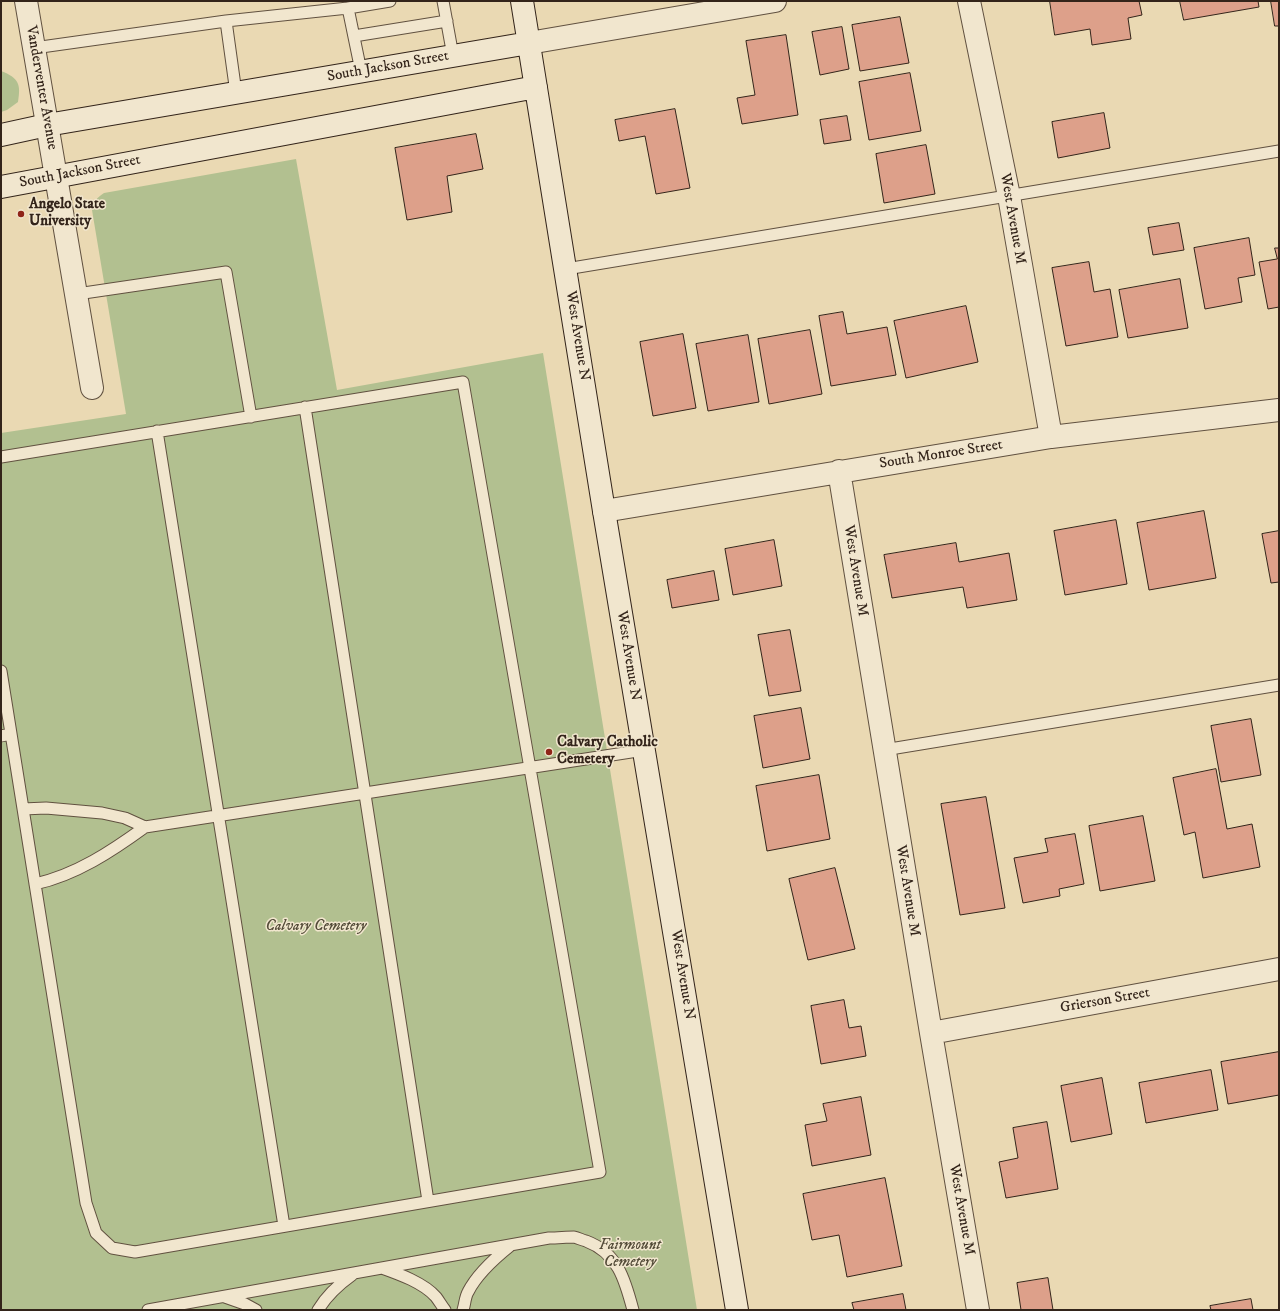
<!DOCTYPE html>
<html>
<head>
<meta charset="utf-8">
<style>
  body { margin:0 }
  #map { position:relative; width:1280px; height:1311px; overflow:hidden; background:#ead9b3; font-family:"IM FELL DW Pica",serif }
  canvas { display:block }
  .frame { position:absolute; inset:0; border:2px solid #33241a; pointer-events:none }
</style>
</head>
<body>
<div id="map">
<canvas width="1280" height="1311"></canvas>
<div class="frame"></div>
</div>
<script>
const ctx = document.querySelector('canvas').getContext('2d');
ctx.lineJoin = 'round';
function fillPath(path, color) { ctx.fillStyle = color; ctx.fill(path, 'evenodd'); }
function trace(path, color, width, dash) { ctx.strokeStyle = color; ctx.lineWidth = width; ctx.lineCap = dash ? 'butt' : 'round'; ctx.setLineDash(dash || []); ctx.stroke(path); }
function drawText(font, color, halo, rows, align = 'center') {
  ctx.font = font + ' "IM FELL DW Pica",serif'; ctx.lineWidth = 3; ctx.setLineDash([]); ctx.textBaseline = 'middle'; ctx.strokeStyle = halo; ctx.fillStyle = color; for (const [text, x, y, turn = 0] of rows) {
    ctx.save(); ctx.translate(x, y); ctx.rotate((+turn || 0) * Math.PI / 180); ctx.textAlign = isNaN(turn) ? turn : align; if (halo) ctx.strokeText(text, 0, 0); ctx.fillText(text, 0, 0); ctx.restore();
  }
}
const green = new Path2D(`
  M1,71C19,78 21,84 18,102L7,110L1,112Z
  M296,159L337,390L543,353L697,1310H1V433L126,414L92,210C93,201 97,198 104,193Z`);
const building = new Path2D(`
  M1050,1H1139L1142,15L1128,18L1131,39L1092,45L1090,29L1055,35Z
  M1180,1H1258L1259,7L1184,20Z
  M1271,1H1279V26H1275Z
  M900,17L909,63L860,71L852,25Z
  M842,27L849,69L820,75L812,32Z
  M786,35L798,115L742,124L737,98L755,95L746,41Z
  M910,73L921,131L869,140L859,82Z
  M675,109L690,188L656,194L645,136L619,141L615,120Z
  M1104,113L1110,148L1058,158L1052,122Z
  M847,116L851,140L824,144L820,120Z
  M476,134L483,169L447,176L452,212L407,220L395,148Z
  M926,145L935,194L884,203L876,154Z
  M1179,223L1184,250L1153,255L1148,228Z
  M1249,238L1255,275L1238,278L1242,302L1205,309L1194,248Z
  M1275,248H1279V307L1268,309L1259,262L1277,259Z
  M1089,262L1094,292L1110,289L1118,337L1066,346L1052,268Z
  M1180,279L1188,328L1128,338L1119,290Z
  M966,306L978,362L906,378L894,321Z
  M843,312L847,334L887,327L896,375L831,386L819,316Z
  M810,330L822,394L769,404L758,339Z
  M683,334L696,408L653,416L640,342Z
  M748,335L759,402L708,411L696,344Z
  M1204,511L1216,578L1149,590L1137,523Z
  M1116,520L1127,584L1065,595L1054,531Z
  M1279,531V582L1271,583L1262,534Z
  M774,540L782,586L733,595L725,549Z
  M956,543L959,562L1009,553L1017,600L967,608L963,587L892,598L884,555Z
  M714,571L719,600L672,608L667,580Z
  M790,630L801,691L769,696L758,635Z
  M801,708L810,759L763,768L754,716Z
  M1251,719L1261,775L1221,782L1211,726Z
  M1216,769L1227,829L1252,824L1260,867L1203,878L1195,832L1184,835L1173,778Z
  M819,775L830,839L767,851L756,786Z
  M986,797L1005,908L960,915L941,804Z
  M1143,816L1155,881L1100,891L1089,826Z
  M1075,834L1084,884L1059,889L1060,896L1023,903L1014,858L1048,852L1045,839Z
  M835,868L855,949L808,960L789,879Z
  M844,1000L849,1028L861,1026L866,1056L821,1064L811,1006Z
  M1279,1052V1095L1228,1104L1221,1062Z
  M1211,1070L1218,1110L1146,1123L1139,1083Z
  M1102,1078L1112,1134L1071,1142L1061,1086Z
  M861,1097L871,1155L812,1166L805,1125L827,1121L823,1104Z
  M1047,1122L1058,1189L1006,1198L999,1162L1018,1158L1013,1128Z
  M885,1178L902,1266L847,1277L839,1235L812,1240L803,1194Z
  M1048,1278L1053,1310H1021L1017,1283Z
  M903,1294L906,1310H854L852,1303Z
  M1251,1299L1253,1310H1211L1210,1306Z`);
const lane = new Path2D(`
  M443,1L453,56
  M348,8L361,71
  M226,21L236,93
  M354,36L447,21
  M34,48L226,21L348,8L390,1
  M566,269L1279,151
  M77,294L226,272L251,417
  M305,407L428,1201
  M157,431L284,1226
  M1,457L463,382L600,1172L135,1252L112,1248L96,1233L86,1203L1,671
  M1,736L11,734
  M884,750L1279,685
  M23,809L46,808L102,813L125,818L145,827
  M35,884C76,875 112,851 145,827L644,750
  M382,1268C399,1274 424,1283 436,1297C439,1301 442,1306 445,1310
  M225,1297L245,1304L256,1310
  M148,1310L549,1238C558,1238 566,1237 574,1237C578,1238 582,1240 586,1241C618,1253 625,1280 633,1310
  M318,1310C327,1295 338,1285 352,1275
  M463,1310C465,1304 465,1297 468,1292C477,1274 495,1258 510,1246`);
const street = new Path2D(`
  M26,1L92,388
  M969,1L1009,196L1051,437
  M529,43L775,1
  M839,471L931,1033L978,1310
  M604,511L1051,437L1279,410
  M931,1033L1279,969`);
const secondary = new Path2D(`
  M522,1L604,511L737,1310
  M1,135L47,125L529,43
  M1,187L536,87`);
const markers = [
  [21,214,4,"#8f2418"],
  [549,752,4,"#8f2418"]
];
const streetNames = [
  ["South Jackson Street",388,67,-10],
  ["Vanderventer Avenue",41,88,80],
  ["South Jackson Street",80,172,-11],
  ["West Avenue M",1012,219,80],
  ["West Avenue N",577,336,81],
  ["South Monroe Street",941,455,-9],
  ["West Avenue M",855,571,81],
  ["West Avenue N",628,656,81],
  ["West Avenue M",907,891,81],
  ["West Avenue N",682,975,81],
  ["Grierson Street",1105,1001,-10],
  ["West Avenue M",961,1210,80]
];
const poiNames = [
  ["Angelo State",29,205],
  ["University",29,222],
  ["Calvary Catholic",557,743],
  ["Cemetery",557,760]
];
const parkNames = [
  ["Calvary Cemetery",316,927],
  ["Fairmount",630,1246],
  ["Cemetery",630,1263]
];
fillPath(green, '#b2c090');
fillPath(building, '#dda08a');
trace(building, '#33241a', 1);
trace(lane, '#615140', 13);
trace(street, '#615140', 24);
trace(secondary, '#33241a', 24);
trace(lane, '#f1e6ce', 11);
trace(street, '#f1e6ce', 22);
trace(secondary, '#f1e6ce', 22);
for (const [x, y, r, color] of markers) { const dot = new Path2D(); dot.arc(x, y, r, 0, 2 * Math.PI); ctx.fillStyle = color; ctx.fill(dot); trace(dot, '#f1e6ce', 1.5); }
drawText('15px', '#33241a', '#f1e6ce', streetNames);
drawText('bold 15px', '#33241a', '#f1e6ce', poiNames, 'left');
drawText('italic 15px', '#534b38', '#f1e6ce', parkNames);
</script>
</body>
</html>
